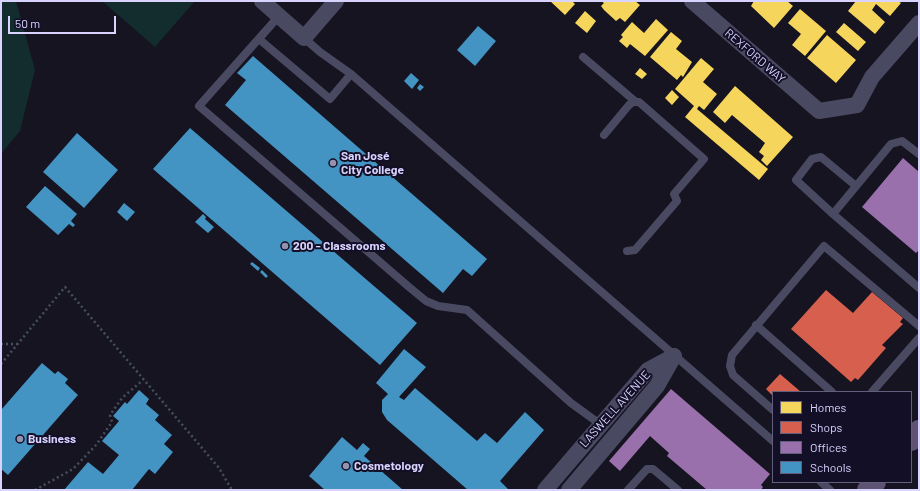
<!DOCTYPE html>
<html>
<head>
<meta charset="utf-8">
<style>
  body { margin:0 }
  #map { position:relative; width:920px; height:491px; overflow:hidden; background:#161421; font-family:Barlow,sans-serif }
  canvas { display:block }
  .frame { position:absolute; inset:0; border:2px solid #d9d4ff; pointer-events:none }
  .legend { position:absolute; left:772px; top:391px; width:140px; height:92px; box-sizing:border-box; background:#130f26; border:1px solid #625e7d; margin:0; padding:5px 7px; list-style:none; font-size:12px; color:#d9d4ff }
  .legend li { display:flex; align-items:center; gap:8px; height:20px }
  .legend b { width:20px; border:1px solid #625e7d }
  .scale { position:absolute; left:8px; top:16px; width:108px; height:18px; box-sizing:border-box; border:2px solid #d9d4ff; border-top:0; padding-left:5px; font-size:12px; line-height:14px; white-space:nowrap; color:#d9d4ff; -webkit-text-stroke:3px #130f26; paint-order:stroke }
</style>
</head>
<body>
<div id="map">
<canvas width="920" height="491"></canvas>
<div class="frame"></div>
<ul class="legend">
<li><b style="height:11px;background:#f6d55c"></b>Homes</li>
<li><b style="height:11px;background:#d6604d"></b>Shops</li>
<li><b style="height:11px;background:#9970ab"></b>Offices</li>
<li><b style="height:11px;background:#4393c3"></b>Schools</li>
</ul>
<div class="scale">50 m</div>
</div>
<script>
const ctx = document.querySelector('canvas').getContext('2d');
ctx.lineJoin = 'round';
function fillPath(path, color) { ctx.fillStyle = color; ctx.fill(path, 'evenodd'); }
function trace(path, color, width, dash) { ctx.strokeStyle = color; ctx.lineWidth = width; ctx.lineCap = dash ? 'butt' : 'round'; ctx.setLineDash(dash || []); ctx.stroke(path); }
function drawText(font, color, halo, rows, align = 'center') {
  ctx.font = font + ' Barlow,sans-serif'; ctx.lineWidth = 4; ctx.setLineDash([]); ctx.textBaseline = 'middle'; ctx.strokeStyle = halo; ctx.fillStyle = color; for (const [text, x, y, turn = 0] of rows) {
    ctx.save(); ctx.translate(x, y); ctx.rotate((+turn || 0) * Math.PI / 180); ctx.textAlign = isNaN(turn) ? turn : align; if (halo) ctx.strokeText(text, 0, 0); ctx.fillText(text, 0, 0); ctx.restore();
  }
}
const green = new Path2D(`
  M1,1H16L35,70L20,131L1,154Z
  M102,1H195L155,47Z`);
const homes = new Path2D(`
  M550,1H572L575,4L565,15Z
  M601,1H635L640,5L625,22L620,18L616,21L604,10L601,6L604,3Z
  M754,1H787L793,6L774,28L751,6Z
  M856,1H898L901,3L890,16L876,4L872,10L885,22L875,34L848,11Z
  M800,9L826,31L805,56L792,45L801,34L788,23Z
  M585,11L596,21L587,33L575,23Z
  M656,19L668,30L645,56L630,44L627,48L619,41L623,37L621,35L632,22L644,33Z
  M844,23L866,42L858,51L836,32Z
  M671,32L682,41L676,49L692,62L683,77L681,75L677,80L650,57Z
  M827,35L856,60L836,83L807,58Z
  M701,58L714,69L703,82L717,94L704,110L699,106L697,109L768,169L759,180L685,117L694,106L675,89Z
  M640,68L647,74L642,79L635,74Z
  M735,86L793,137L767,166L761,160L764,156L759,152L765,143L732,115L725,123L713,112Z
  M672,90L679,97L672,105L665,98Z`);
const shops = new Path2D(`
  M826,290L853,313L872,292L903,318L900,322L903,324L882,345L886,348L858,380L855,378L851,382L791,329Z
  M780,374L801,392H773V396L766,389Z`);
const offices = new Path2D(`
  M903,158L919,172V250L916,253L862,207Z
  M671,389L770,474L761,485L763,487L761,490H707L667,456L669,453L650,436L620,471L609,461Z`);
const schools = new Path2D(`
  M478,26L496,41L475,66L457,50Z
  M253,56L487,259L472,276L463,269L443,293L225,105L246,80L237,73Z
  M411,73L419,80L412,89L404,81Z
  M420,84L424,87L420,91L417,88Z
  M190,128L417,323L380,365L153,169Z
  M77,133L118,170L84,208L43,172Z
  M45,186L77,214L71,221L75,225L73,227L69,224L58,235L26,207Z
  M124,203L135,212L127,221L117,212Z
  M203,214L206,217L205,219L214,227L208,233L195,222Z
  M252,262L260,268L258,271L250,264Z
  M262,270L268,276L266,278L260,272Z
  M404,349L426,367L399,397L404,400L415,388L477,441L485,433L497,443L525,412L544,430L500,481L509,490H468L387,420L382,412V400L388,394L376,383Z
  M42,363L55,374L58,371L68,379L65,383L78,395L8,475L1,469V410Z
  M139,390L149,399L146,404L159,415L155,420L172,435L164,444L173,452L155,474L149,469L132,490H64L88,462L103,474L119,455L102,441L119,421L113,416L125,402L127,404Z
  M342,437L357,450L363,443L370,449L364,456L403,490H325L309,476Z`);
const path = new Path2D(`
  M1,344H17
  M1,364L65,287L219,468L232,490
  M35,490L73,469L96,445L112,422L110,415L122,398L143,380`);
const lane = new Path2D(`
  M279,16L199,106L409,287L426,301L438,306L467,310L571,403L600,424
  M304,38L320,52L351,74L773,441
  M259,39L330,99L351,74
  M583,57L636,102
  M604,135L629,105L633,102H639L704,159L674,194L677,201L635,250L627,251
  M856,186L821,157L812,159L796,180L833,214L919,288
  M833,214L891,144L902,141L919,154
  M756,325L832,392
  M872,392L919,338
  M773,410L733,375L730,366L732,355L824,246L919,326
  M821,482L830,490
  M628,490L647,469H653L678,490`);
const street = new Path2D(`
  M262,1L304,38L336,1
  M692,1L819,111L857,105L872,77L919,23
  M545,490L648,370L674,356
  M569,490L657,386L674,356`);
const primary = new Path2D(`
  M911,440L919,431
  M868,490L875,482`);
const markers = [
  [333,163,4,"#9591b1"],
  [285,246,4,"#9591b1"],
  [20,439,4,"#9591b1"],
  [346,466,4,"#9591b1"]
];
const streetNames = [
  ["REXFORD WAY",755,56,41],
  ["LASWELL AVENUE",615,409,-48]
];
const poiNames = [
  ["San José",341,156],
  ["City College",341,170],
  ["200 - Classrooms",293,246],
  ["Business",28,439],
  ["Cosmetology",354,466]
];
fillPath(green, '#132c2d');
fillPath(homes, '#f6d55c');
fillPath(shops, '#d6604d');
fillPath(offices, '#9970ab');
fillPath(schools, '#4393c3');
trace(path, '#44505f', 2.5, [2, 3]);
trace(lane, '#4a4962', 8);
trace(street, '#4a4962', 16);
trace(primary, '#5e5373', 22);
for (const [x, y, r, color] of markers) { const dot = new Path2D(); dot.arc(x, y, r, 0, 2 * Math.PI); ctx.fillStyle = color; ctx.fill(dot); trace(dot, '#130f26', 1.5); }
drawText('12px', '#d9d4ff', '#130f26', streetNames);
drawText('bold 12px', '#d9d4ff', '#130f26', poiNames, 'left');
</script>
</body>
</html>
